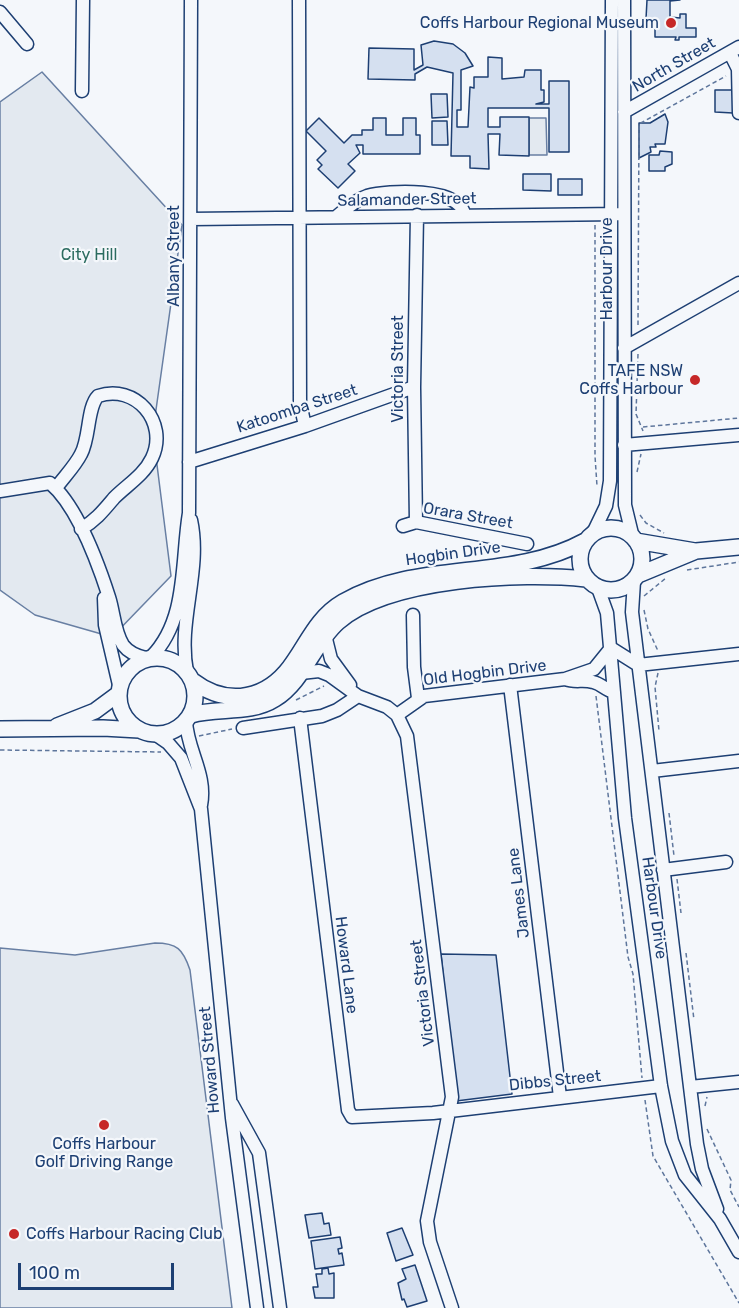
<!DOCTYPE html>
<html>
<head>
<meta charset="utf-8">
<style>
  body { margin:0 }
  #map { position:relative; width:739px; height:1308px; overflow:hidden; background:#f4f7fb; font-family:Rubik,sans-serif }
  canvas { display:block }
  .scale { position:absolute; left:18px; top:1263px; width:156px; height:27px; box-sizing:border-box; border:3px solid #1d3f73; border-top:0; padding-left:8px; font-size:18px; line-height:21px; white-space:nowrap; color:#1d3f73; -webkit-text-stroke:4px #f4f7fb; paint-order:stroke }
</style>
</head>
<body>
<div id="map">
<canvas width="739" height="1308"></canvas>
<div class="scale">100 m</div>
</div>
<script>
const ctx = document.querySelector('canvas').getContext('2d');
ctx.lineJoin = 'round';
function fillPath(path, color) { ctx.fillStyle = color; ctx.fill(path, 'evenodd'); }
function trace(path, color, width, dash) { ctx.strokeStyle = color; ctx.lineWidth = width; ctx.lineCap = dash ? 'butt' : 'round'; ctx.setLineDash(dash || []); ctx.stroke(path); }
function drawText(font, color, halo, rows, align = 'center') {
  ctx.font = font + ' Rubik,sans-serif'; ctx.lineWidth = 4.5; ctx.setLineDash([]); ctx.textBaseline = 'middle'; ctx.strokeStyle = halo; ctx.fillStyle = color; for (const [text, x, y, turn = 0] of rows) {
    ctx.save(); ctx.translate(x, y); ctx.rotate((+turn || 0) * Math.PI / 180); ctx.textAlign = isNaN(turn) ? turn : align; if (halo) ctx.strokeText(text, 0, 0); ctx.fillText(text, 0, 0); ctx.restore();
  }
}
const green = new Path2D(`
  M42,72L182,225L154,424L155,449L171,576L112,637L35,615L0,590V102Z
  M529,118H546L547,155H529Z
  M155,943C177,943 183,949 190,970L232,1308H0V948L75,955Z`);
const building = new Path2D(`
  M647,0H680L670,1V17L680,18V14H686V28H696V37H679V40H675L676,37H655V19H646Z
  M434,41L453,44L465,53L473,66L461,70V110H457V127H468L470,87L474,88V77H488V57L502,58V79L524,77L525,70H541V90H544V102L536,104H549V81H569V152H549V108H488V127H500V117H529V156L499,155L500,134H488L489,169L470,168V156H451L453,73L427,67L415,74V80L368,79L369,48L414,49V70L423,65L421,45Z
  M715,90H733V113L715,112Z
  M431,94H447L448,117L432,118Z
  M665,114L668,122L665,144H655L656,147H650L651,152L639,158V123H650Z
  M319,118L344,143L352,135H362V130H373V118H386V135H403V118H416V135H420V154H363V145H356L360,153L348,164L355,171L338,188L318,169L322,165L317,160L326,151L306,131Z
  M432,121H447L448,145H432Z
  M660,151L672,152V164L665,167V171H649V155H659Z
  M523,174H551V191L523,190Z
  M558,179H582V195H558Z
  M441,954L496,955L512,1094L456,1101Z
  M322,1213L324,1224L329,1223L331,1235L309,1238L305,1215Z
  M402,1228L413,1255L396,1261L387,1233Z
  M340,1237L342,1248L338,1249L339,1254L342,1253L344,1265L315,1269L311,1241Z
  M415,1265L427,1301L407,1307L404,1299L402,1300L398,1283L406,1279L402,1269Z
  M328,1268L329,1274L334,1273V1298H315L313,1287H318L316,1274H322V1269Z`);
const path = new Path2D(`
  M595,225V456L597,486
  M638,325L639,124L726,76
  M638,354L636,414L643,431
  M643,427L739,418
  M637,472L641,454
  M640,515L646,523L664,533
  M687,570L739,562
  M644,596L666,578
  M644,610L648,629L658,651
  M658,673L655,687L659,731
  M596,696L628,957L633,974L642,1078
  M296,700L324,686
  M199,736L232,729
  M0,750L161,752
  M669,813L674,856
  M677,879L681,913
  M686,953L694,1020
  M645,1100L653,1156L739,1303
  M705,1106L707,1097
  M707,1129L731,1180L730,1190L739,1207`);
const minor = new Path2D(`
  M299,0L300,403L305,426
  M624,0L625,505L633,538
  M0,12L27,44
  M730,53L738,69L739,113
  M82,91L83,0
  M624,112L739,47
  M336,217C346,209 355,200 367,196C387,190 462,187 464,215
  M191,219L620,214
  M624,348L739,283
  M624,445L739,435
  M189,462L305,426L414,387
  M56,488C64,477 75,466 81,454C90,438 87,407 98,396C135,383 169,422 152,458C144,475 127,485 114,498C103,511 96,520 81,529
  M0,491L50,483C77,506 98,563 109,597C114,612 114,631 123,645C129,653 137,656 146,658
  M416,522L414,387L417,215
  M403,526L416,522L527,544
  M593,533L606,506L610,481L612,0
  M634,581L632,612L697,1144L702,1169L717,1209
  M598,588L607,613L625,818L661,1086L672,1141L685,1175L720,1219L739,1252
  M104,598L105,625L119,685
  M413,615L414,667L418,698
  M325,635L331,659L350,685
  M611,648L638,665L739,654
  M151,657C188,620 181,561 189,513L191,0
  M187,672C177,621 202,571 191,520
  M301,673L319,671L329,675L358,696L387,707L397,715L407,736L452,1097L427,1221L430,1242L452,1308
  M565,679L594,669L611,648
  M510,685L560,1097
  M397,715L424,696L565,679C575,683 583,679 593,682C602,684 605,690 614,692
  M300,718L348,1110L352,1117L433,1113L661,1086
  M186,721C187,750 207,774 201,805
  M243,728L322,716L337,710L358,696
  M155,734L168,743L181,758L201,809L232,1118L257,1308
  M652,771L739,761
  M663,870L726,862
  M690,1087L739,1082
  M232,1104L259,1153L280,1308`);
const major = new Path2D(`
  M580 559a31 31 0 1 1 62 0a31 31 0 1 1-62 0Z
  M636,541L695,551
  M638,575L696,551L739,547
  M119 696a38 38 0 1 1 76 0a38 38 0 1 1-76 0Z
  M193,681C223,704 260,702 286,672C306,648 314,619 343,602C419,559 510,582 585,541
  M191,715C218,707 250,715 275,699C304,681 313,644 338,622C389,578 521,572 586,579
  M57,726L95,711L118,694
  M0,729L103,728L139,730`);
const markers = [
  [671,23,6,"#c62828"],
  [695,380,6,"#c62828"],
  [104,1125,6,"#c62828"],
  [14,1234,6,"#c62828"]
];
const poiNames = [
  ["Coffs Harbour Regional Museum",659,23],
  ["TAFE NSW",683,371],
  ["Coffs Harbour",683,389],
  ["Coffs Harbour",104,1144,"center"],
  ["Golf Driving Range",104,1162,"center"],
  ["Coffs Harbour Racing Club",26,1234,"left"]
];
const streetNames = [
  ["North Street",674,65,-30],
  ["Salamander Street",407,200,-1],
  ["Albany Street",174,256,-90],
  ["Harbour Drive",607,269,-90],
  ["Victoria Street",398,369,-90],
  ["Katoomba Street",297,409,-18],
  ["Orara Street",468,516,10],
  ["Hogbin Drive",453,554,-8],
  ["Old Hogbin Drive",485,673,-7],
  ["James Lane",519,893,-97],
  ["Harbour Drive",654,908,82],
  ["Howard Lane",346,965,83],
  ["Victoria Street",423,993,-97],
  ["Howard Street",210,1060,-95],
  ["Dibbs Street",555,1081,-6]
];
const parkNames = [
  ["City Hill",89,255]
];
fillPath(green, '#e3e9f0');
trace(green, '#687fa3', 1.5);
fillPath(building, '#d5e0f0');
trace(building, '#1d3f73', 1.5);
trace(minor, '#1d3f73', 15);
trace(major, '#1d3f73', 18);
trace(path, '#5e769c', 1.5, [4.5, 3]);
trace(minor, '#f4f7fb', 12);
trace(major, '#f4f7fb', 15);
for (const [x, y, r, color] of markers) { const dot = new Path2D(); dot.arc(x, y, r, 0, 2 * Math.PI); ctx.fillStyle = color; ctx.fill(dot); trace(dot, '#f4f7fb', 2); }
drawText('16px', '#1d3f73', '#f4f7fb', poiNames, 'right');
drawText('16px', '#1d3f73', '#f4f7fb', streetNames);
drawText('16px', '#2c6c60', '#f4f7fb', parkNames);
</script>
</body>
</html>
